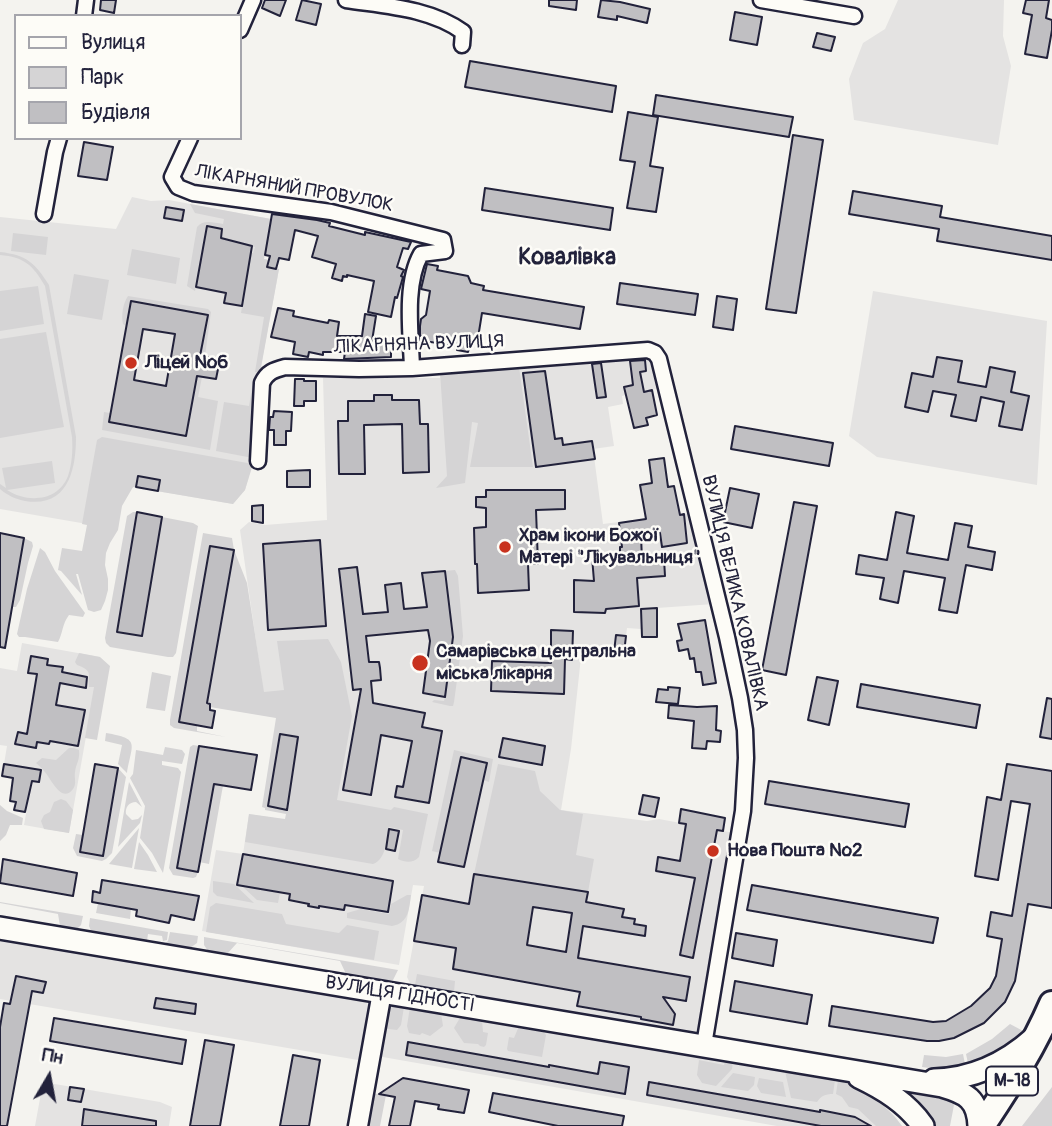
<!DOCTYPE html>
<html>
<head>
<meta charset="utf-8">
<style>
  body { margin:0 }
  #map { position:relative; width:1052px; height:1126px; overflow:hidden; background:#f4f3ef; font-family:Pangolin,sans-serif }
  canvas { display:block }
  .legend { position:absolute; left:14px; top:14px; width:228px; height:126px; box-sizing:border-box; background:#fdfcf7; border:2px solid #a5a5ac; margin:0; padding:9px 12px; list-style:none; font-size:21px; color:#22223b }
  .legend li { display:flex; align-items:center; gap:14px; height:35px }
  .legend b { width:35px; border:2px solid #a5a5ac }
  .north { position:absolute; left:14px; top:1042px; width:70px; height:70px; -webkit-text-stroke:5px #fdfcf7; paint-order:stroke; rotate:10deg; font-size:19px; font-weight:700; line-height:28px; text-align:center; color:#22223b }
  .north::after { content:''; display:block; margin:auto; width:24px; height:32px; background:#22223b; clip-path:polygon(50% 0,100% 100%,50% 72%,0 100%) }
</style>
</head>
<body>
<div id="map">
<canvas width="1052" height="1126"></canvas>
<ul class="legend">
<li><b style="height:9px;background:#fdfcf7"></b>Вулиця</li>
<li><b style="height:19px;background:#d5d4d5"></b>Парк</li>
<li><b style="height:19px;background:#c0bfc2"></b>Будівля</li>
</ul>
<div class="north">Пн</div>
</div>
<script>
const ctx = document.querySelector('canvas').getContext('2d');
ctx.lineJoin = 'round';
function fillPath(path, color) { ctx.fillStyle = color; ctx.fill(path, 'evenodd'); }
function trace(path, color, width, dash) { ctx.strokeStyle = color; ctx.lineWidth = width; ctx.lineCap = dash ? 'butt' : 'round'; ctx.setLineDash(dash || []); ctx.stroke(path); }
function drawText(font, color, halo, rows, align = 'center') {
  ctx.font = font + ' Pangolin,sans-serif'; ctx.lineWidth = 5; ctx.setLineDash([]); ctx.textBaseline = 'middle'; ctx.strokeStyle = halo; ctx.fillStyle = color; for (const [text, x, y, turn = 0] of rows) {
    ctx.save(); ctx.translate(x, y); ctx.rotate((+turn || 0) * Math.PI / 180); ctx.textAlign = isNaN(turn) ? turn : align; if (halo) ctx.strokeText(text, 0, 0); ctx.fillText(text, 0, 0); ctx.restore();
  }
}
const built = new Path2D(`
  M898,0H1004L1003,36L1011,66L998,145L854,120L849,79L863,43L885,29Z
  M132,197L151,201L169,200L271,219L264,259L269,260L267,267L279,269L259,377L253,461L245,490L233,504L133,487L112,512L87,524L0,509V217L116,229Z
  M873,291L1047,321L1037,485L877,457L849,436Z
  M646,356L652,359L660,388L622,396L623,404L608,407L614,446L593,449L603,524L691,513L714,604L657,608V637H642L641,629L627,628L626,636L616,635L614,652L582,648L571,749L561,810L647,821L659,819L734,833L701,1025L698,1030L692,1032L415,985L410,983L407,977L424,886L413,885L399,965L202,931L216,850L243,854L249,814L301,822L320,714L265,704L240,530L249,522L265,525L327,520L323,378H440V372L618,360Z
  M22,643L100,657L69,833L24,825L32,781L2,776L7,746L0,745V668L17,671Z
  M0,939L363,1000L370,1006L372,1014L364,1061L0,999Z
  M396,1005L838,1080L854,1086L877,1101L902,1126H777L377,1056L383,1015Z
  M43,1082L160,1102L172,1107L169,1126H35Z`);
const green = new Path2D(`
  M190,204L271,219L264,259L269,260L267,267L279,269L260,373L255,372L264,317L241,313L251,253H253L255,247L239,244H235V241L221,238L222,229L207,226L195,291L187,286L197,227C204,219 213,223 223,224L224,219L195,213Z
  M13,233L48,237L46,255L11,251Z
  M132,249L180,258L176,284L127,275Z
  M0,252C27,255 35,263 49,285L76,437C76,470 68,508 25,501C16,499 8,496 0,489V484L6,488L2,468L52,461L55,483L7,490C27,503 58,502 68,476C72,464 73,450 72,437L45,286C33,265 24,257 0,255Z
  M74,274L109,280L102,320L67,314Z
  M38,286L44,324L0,331V291Z
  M128,296L208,309L211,312L205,356H200L207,315L131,301L126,326L123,324C121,316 123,303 128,296Z
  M46,332L64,427L0,438V339Z
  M519,367L533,467H470L478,423L472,422L465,483L436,488L447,476L440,372Z
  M197,376L202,377L198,397L218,401L210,450L102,430L104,412L110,413L109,422L186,436Z
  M254,376L259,377L253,458L216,451L224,402L249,406Z
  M102,437L253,464L245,490L233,504L133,487L122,506L118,530L110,543L106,553L105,565L108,579V590L105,601L101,610L94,612L88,610L78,574H76L82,595L61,571L58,570L62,548L82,551L87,525L82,524L97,440Z
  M133,512H137L142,635L162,517L193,523L198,526L176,653L173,657H168L110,647L106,643L105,638L127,516Z
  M203,533L232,538L234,550L247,583L264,692L284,690L277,641L328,639L341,662L352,716L337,800L391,810L394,807L428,814L419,857C413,863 406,863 398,859L403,830L389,827C386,839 387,859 373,864L245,842L249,814L285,819L286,814L265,810V808L262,807L276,718L210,707V704L207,703L210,546L179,722L197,725V731L226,737L174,728L170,725V720ZM280,734L298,737L286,809L268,806Z
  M24,538L32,542L33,546L28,563L20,600L16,607H12Z
  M40,548L45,552L55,571L85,613L83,617L69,615C62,624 63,633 58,642L25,637H19L17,634L27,589Z
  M455,570L458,576L463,636L454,702L453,706H450L432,702L434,700L444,701L445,697L453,637L445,571Z
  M79,653L100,657L110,666L97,740L85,738L94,687H89C88,673 93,671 77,665L75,662Z
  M152,672L171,676L165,711L146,708Z
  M106,733C141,739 132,743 127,773L118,764L122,745L105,741Z
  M193,745L199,746L177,868L198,872L196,877L193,878L173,875L169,868L190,747Z
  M165,747L182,750L185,754L182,764L162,761V765L178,768L181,772L163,873L152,853L140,838L145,806L130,778L133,774L136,750L163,755Z
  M69,748H74L79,750C80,761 76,763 75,772C74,778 77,784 73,789C61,805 50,776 44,771C42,768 39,766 36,763L42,758L56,760Z
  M220,750L229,752L209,864L199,862Z
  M454,750L493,759L489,782L483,780L486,763L461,757L440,853L432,851Z
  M498,764L535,771L540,791L560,810L583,814L576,855L594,859L588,892L474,874Z
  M118,768L126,777L112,853L106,859L102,861L77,856L73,848L76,834L83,835L80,852L103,855Z
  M129,782L142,807L136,802C129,802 125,807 126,814L132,820L138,819L142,815L140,823L118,847Z
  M61,799L66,801L73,810L69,833L44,829L41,821L44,815L50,812L54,802Z
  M0,805L7,811L23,818L22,825H10L6,835L0,841Z
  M139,828L132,868L109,864Z
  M139,842L148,855L157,872L134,869Z
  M213,881L234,884L254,903L217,896L213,892Z
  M242,886L280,892L278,903L257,900Z
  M407,895H411C409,909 409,923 392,926L347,918V913L361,909L389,914L391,904Z
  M0,902L83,916L81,925L77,929L60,926L58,914L0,903Z
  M98,903L131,909L130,919L96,913Z
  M216,903L282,914L286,924L339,933L347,925L379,931L374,960L206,932L210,907Z
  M90,918L168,932L167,940L163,941L162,936L148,934L147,941L91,931L89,926Z
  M170,932L198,936L197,943L190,948L164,944L168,941Z
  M204,937L398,970L393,980L387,981L346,974L340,961L237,943L227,954L208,951L204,945Z
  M417,974L455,981L454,992L415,985Z
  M396,1005L404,1007L401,1025L397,1030L381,1028L388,1009Z
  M410,1007L441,1013L443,1026L430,1036L422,1033L420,1035L409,1033L407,1026Z
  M461,1016L482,1020L483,1032L488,1033L486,1045L484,1047L480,1046L478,1044L464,1043L454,1028Z
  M1010,1024L1025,1032L1017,1042L969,1068L966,1054L992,1039Z
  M519,1026L542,1030L546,1035L542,1057L508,1051L507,1049L509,1037L514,1038Z
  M963,1054L966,1069L944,1070L922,1067L924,1055L946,1057Z
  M699,1060L724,1065L725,1061L733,1062L732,1069L716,1086L702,1083L697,1075Z
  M785,1071L835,1080L833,1094C825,1094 821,1096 817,1102L791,1098Z
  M733,1073L755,1077L754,1085L748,1091L721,1087Z
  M759,1078L783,1082L786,1097L761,1093L757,1086Z
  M838,1080C862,1089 887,1104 902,1126H876L858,1109L849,1107L842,1097L836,1094Z
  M1052,1087V1126H1022Z
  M909,1090L950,1097L954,1105L950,1126H932L908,1096Z
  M370,1093L386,1095L380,1126H364Z`);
const building = new Path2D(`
  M101,0H116L114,13L100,10Z
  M265,0H286L280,16L262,8Z
  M302,0L321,4L316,25L296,20Z
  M549,0H577L576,10L549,6Z
  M601,0L620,2L650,9L647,23L617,16V20L598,17Z
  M1026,0H1049L1046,18L1052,20V30L1047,58L1025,54L1032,15L1023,13Z
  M735,12L762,17L757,45L730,40Z
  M817,33L835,37L831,51L813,47Z
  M470,61L616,86L612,112L465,87Z
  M656,95L793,117L789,137L653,115Z
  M628,112L658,117L650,166L663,168L656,212L627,208L635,162L620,160Z
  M793,135L823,140L796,313L766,309Z
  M84,142L113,147L107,180L78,176Z
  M485,188L613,208L610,230L482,210Z
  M853,191L942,206L940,217L1052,236V260L937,241L939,229L849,214Z
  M166,207L184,210L182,221L164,218Z
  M272,214L317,220L330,223L329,226L365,235V232L411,242L408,249L403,248L397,267L404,270L401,276L403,277L397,298L395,297L391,317L368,312L374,281L347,275V277L343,276L342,281L332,278L336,264L312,257L318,236L295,230L289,260L279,258L276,269L267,267L270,256L265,255Z
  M207,226L222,229L221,238L252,246L242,306L224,303L226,293L196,287Z
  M427,264L438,266L437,270L468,276L471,283L484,286L483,290L584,307L580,329L482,313L477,344H470L468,352L457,350V346L424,341V336H420V326L421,319L426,315L430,291L421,289Z
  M620,283L698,294L695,315L617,304Z
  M717,296L737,299L733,330L713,327Z
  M131,301L208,315L200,356L220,359L216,379L197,376L186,436L109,422ZM143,329L175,334L166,386L134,380Z
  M278,308L294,311L293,316L328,323L329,320L339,322L337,336H362L365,314L376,316L372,341H391V357L344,359L345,352H323V355L309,352L308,357L293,354L295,342L271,337Z
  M937,357L962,361L958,382L986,387L990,367L1015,372L1011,392L1029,396L1022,430L999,426L1004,402L981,397L976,421L951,416L956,395L933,391L928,412L905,407L912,373L933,377Z
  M645,360L646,371L640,372L644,392L652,390L657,415L646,418L648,425L634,428L624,387L633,385L630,361Z
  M601,363L606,397L597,398L592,364Z
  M545,371L555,439L562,438L563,445L592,441L595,459L536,467L523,373Z
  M295,379H304V381H316V401H304V406H294Z
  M374,395H392V400H419L420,424H428L429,472L403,473L402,424L364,425L365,474H339L338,421H348V401H374Z
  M274,411L292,412L291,431H286V445H274V430H269L270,417H273Z
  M735,426L833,443L829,466L731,449Z
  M664,458L668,487L674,486L680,515L684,514L687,543L662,547L660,533L641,536L642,560L664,559L665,576L637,578L639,606L606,609L605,613L574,612V580L594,581L592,557L620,555V547H622L619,523L646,519L640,485L652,483L649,460Z
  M310,470V487H287V471Z
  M138,476L160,480L158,491L136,487Z
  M730,488L759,494L752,528L723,522Z
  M486,490H565V509L536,510L538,564H528L529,590L478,593L477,564H475L474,528L486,527V508L476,507V497H486Z
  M794,502L817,506L786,675L762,670Z
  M263,505V523L252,521V506Z
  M137,512L162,517L142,636L117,632Z
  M896,512L914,516L907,553L948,560L955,523L972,526L968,547L995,552L992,570L966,565L957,613L939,610L945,578L904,571L898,603L880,599L884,578L856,574L859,555L887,560Z
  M0,533L24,538L5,648L0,647Z
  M320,540L326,626L268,630L263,544Z
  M210,546L234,550L207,703L210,704V710L215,711L212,728L179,722Z
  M357,567L363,614L388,612L385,585L401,583L404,609L427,607L422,573L445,571L453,637L445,697L423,693L430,641L428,630L366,636L369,662H379L380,668L381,680L371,681L373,703L425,713L422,727L442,731L429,803L395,797L397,786L403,787L412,741L381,735L371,795L343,790L361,689L353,690L339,569Z
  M657,608V637H642L641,609Z
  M705,620L716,683L703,685L701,672H696L694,658L690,659L688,649L679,651L677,641L682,640L678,624Z
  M551,630L573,631L572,660L565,659L564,694L491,691L492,661L551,663Z
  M616,635L626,636L624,653L614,652Z
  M31,656L48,659L47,665L63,667L62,672L87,677L86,688L60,683L56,705L85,710L78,746L50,741L49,744L37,742L36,748L15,744L18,732L27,734L37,674L28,673Z
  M817,677L838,681L829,725L808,720Z
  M861,684L980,705L976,728L857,707Z
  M668,687L680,688L678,704L656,702L658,689L668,690Z
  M1047,698L1052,699V739L1040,737Z
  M669,705L697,707L717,706L716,730L721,731L720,742L707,741L706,749L692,748L694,721L668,718Z
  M280,734L298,737L287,810L268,806Z
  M503,738L545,746L542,765L499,757Z
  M199,746L257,755L251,790L214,784L198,872L177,868Z
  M461,757L487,763L464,867L438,862Z
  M4,764L41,770L39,782L32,781L25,812L14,810L16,802L10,801L13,778L2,776Z
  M95,764L118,768L103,856L80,852Z
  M1007,764L1052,771V908L1028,904L1015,981L1005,1002L984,1023L954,1038L939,1041H927L829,1026L832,1006L933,1022L946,1021L971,1006L990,988L996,976L1002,939L987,936L991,912L1012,916L1030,804L1011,801L998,880L975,876L987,797L1001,800Z
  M769,781L909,804L905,827L765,804Z
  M643,795L659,798L655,817L639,814Z
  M681,809L725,818L723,831L717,830L693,958L680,955L695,878L656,871L658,857L680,861L686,824L679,823Z
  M389,829L399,831L395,851L386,849Z
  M243,854L393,881L388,912L345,905L344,910L319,906V908L308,906L309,904L289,900L290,894L237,885Z
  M3,859L77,873L73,896L0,883Z
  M474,874L588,892L586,902L624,909L622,917L635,919L634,924L646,926L645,936L583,926L578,958L690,977L686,1001L663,997L675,1014L673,1025L641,1019V1017L577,1006L580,992L453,969L456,948L414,941L422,895L469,904ZM533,907L572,913L566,952L527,945Z
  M102,880L199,896L194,920L171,915L169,923L150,919L136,916L137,910L92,902L93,891L100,893Z
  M752,885L938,918L933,943L747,910Z
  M736,933L777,940L773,966L732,958Z
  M16,976L46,982L43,993L32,991L7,1126H0V1027L4,1003L10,1004Z
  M735,981L812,995L807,1024L730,1011Z
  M156,998L196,1004L195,1014L154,1008Z
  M54,1018L186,1040L182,1064L50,1041Z
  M205,1040L234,1045L220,1126H190Z
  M408,1042L549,1067V1065L598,1074L600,1062L629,1067L625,1094L406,1055Z
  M293,1055L320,1060L309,1126H280Z
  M403,1078L469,1090L464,1113L438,1109L439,1105L415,1101L410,1126H389L395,1097L379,1094Z
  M649,1082L820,1112V1110L855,1117L871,1126H821L647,1095Z
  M70,1087L84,1089L81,1102L68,1100Z
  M493,1093L624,1116L622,1126H558L489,1112Z
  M84,1109L156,1121V1126H82Z`);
const minor = new Path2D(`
  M346,0C385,6 430,8 463,32L462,45
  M761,0L854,16
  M84,16L86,0
  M240,30L253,0
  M190,138L172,177L178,187L193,193L331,212L443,240L445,251L421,254C404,284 411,334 412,368
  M44,214L55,152L59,138
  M258,461L262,383C267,372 274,370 285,367L359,369L412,368L648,350L655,353L659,359L727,637L740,698L745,730L746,758L743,811L704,1045`);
const tertiary = new Path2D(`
  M358,1126L382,992`);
const secondary = new Path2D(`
  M0,928L942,1086C966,1093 978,1099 979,1126
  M859,1077C884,1089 907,1103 923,1126
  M934,1080C973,1079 1005,1064 1034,1038`);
const trunk = new Path2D(`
  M982,1126C1008,1087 1033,1048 1052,1004`);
const markers = [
  [131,363,7,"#c8321e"],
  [505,547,7,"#c8321e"],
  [420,663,9,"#c8321e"],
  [713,851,7,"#c8321e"]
];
const shields = [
  [1012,1081,52]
];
const shieldNames = [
  ["М-18",1012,1081]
];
const streetNames = [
  ["ЛІКАРНЯНИЙ ПРОВУЛОК",294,189,10],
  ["ЛІКАРНЯНА ВУЛИЦЯ",419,345,-2],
  ["ВУЛИЦЯ ВЕЛИКА КОВАЛІВКА",734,593,77],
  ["ВУЛИЦЯ ГІДНОСТІ",400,995,9]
];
const poiNames = [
  ["Ліцей №6",145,363],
  ["Храм ікони Божої",519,536],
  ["Матері \"Лікувальниця\"",519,558],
  ["Самарівська центральна",436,652],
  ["міська лікарня",436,674],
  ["Нова Пошта №2",727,851]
];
const quarterNames = [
  ["Ковалівка",567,258]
];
fillPath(built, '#e4e3e2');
fillPath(green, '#d5d4d5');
fillPath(building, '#c0bfc2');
trace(building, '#22223b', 2);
trace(minor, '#22223b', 19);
trace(tertiary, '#22223b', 23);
trace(secondary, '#22223b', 26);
trace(trunk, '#22223b', 30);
trace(minor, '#fdfcf7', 14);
trace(tertiary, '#fdfcf7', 18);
trace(secondary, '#fdfcf7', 21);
trace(trunk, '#fdfcf7', 24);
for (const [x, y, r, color] of markers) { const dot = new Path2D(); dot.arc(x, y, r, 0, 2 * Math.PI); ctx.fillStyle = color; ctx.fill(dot); trace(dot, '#fdfcf7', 2.5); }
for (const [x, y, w] of shields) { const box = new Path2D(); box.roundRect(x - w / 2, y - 14.5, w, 29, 5); ctx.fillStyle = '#fdfcf7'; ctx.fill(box); trace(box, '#22223b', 2); }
drawText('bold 18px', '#22223b', null, shieldNames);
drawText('19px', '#22223b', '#fdfcf7', streetNames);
drawText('bold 19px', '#22223b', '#fdfcf7', poiNames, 'left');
drawText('bold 23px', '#22223b', '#fdfcf7', quarterNames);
</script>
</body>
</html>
